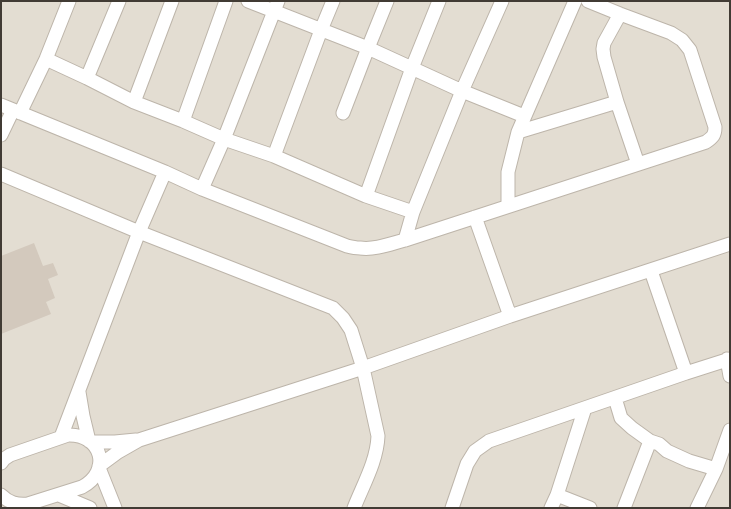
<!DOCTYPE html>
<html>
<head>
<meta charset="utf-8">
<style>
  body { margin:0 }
  #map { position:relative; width:731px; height:509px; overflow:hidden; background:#f0ebe4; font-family:Commissioner,sans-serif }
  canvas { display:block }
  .frame { position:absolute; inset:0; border:2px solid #413b34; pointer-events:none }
</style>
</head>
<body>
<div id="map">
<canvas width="731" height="509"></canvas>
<div class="frame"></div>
</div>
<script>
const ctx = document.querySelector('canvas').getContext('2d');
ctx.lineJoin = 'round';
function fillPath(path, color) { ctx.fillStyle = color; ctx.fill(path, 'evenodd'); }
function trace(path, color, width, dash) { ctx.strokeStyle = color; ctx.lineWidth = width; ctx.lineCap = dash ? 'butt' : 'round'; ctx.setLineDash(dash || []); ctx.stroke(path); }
const residential = new Path2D(`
  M1,1H730V508H1Z`);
const building = new Path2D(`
  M34,243L43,266L53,263L58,275L48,279L55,298L46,302L51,314L1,334V256Z`);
const street = new Path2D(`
  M248,1L368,48L462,91L524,116
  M620,14L604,43L603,49L604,57L617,102L638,164
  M46,59L87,78L134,102L183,121L224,139L274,156L366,196L413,212
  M87,78L119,1
  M134,102L172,1
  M1,105L165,172L202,189L347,246C351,247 356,248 360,248C375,250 390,244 405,240L706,142C713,137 715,135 715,127L690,50L682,40L671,33L620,14L588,1
  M20,113L46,59L69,1
  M343,113L368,48L387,1
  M183,121L226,1
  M518,132L617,102
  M1,135L13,110
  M274,156L321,30L333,1
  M1,174L139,232L333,308L343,318L351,330L363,368L378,436C377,461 363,485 354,508
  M202,189L224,139L278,1
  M366,196L412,68L439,1
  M508,206V172L518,132L575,1
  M475,217L510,316
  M405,240L413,212L462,91L502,1
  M651,271L686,373
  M727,359L730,376
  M79,392L83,416L89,441
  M615,398L621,418L632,428L650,441
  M61,437L139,232L165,172
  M91,442H115L136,440
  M1,463L4,459L10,455L68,435C102,434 112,471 82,487L28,504C17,505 9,503 1,495
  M99,466L118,452L139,440L363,368L510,316L730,244
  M99,468L115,508
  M59,495L90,508
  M557,495L590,508
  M452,508L467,464L475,451L489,441L686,373L730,359
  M551,508L557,495L585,408
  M624,508L650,441L659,444L667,451L689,461L716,469
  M697,508L716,469L730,430`);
fillPath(residential, '#e3ddd2');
fillPath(building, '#d3c9bd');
trace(street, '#bdb5aa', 15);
trace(street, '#fff', 13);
</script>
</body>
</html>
